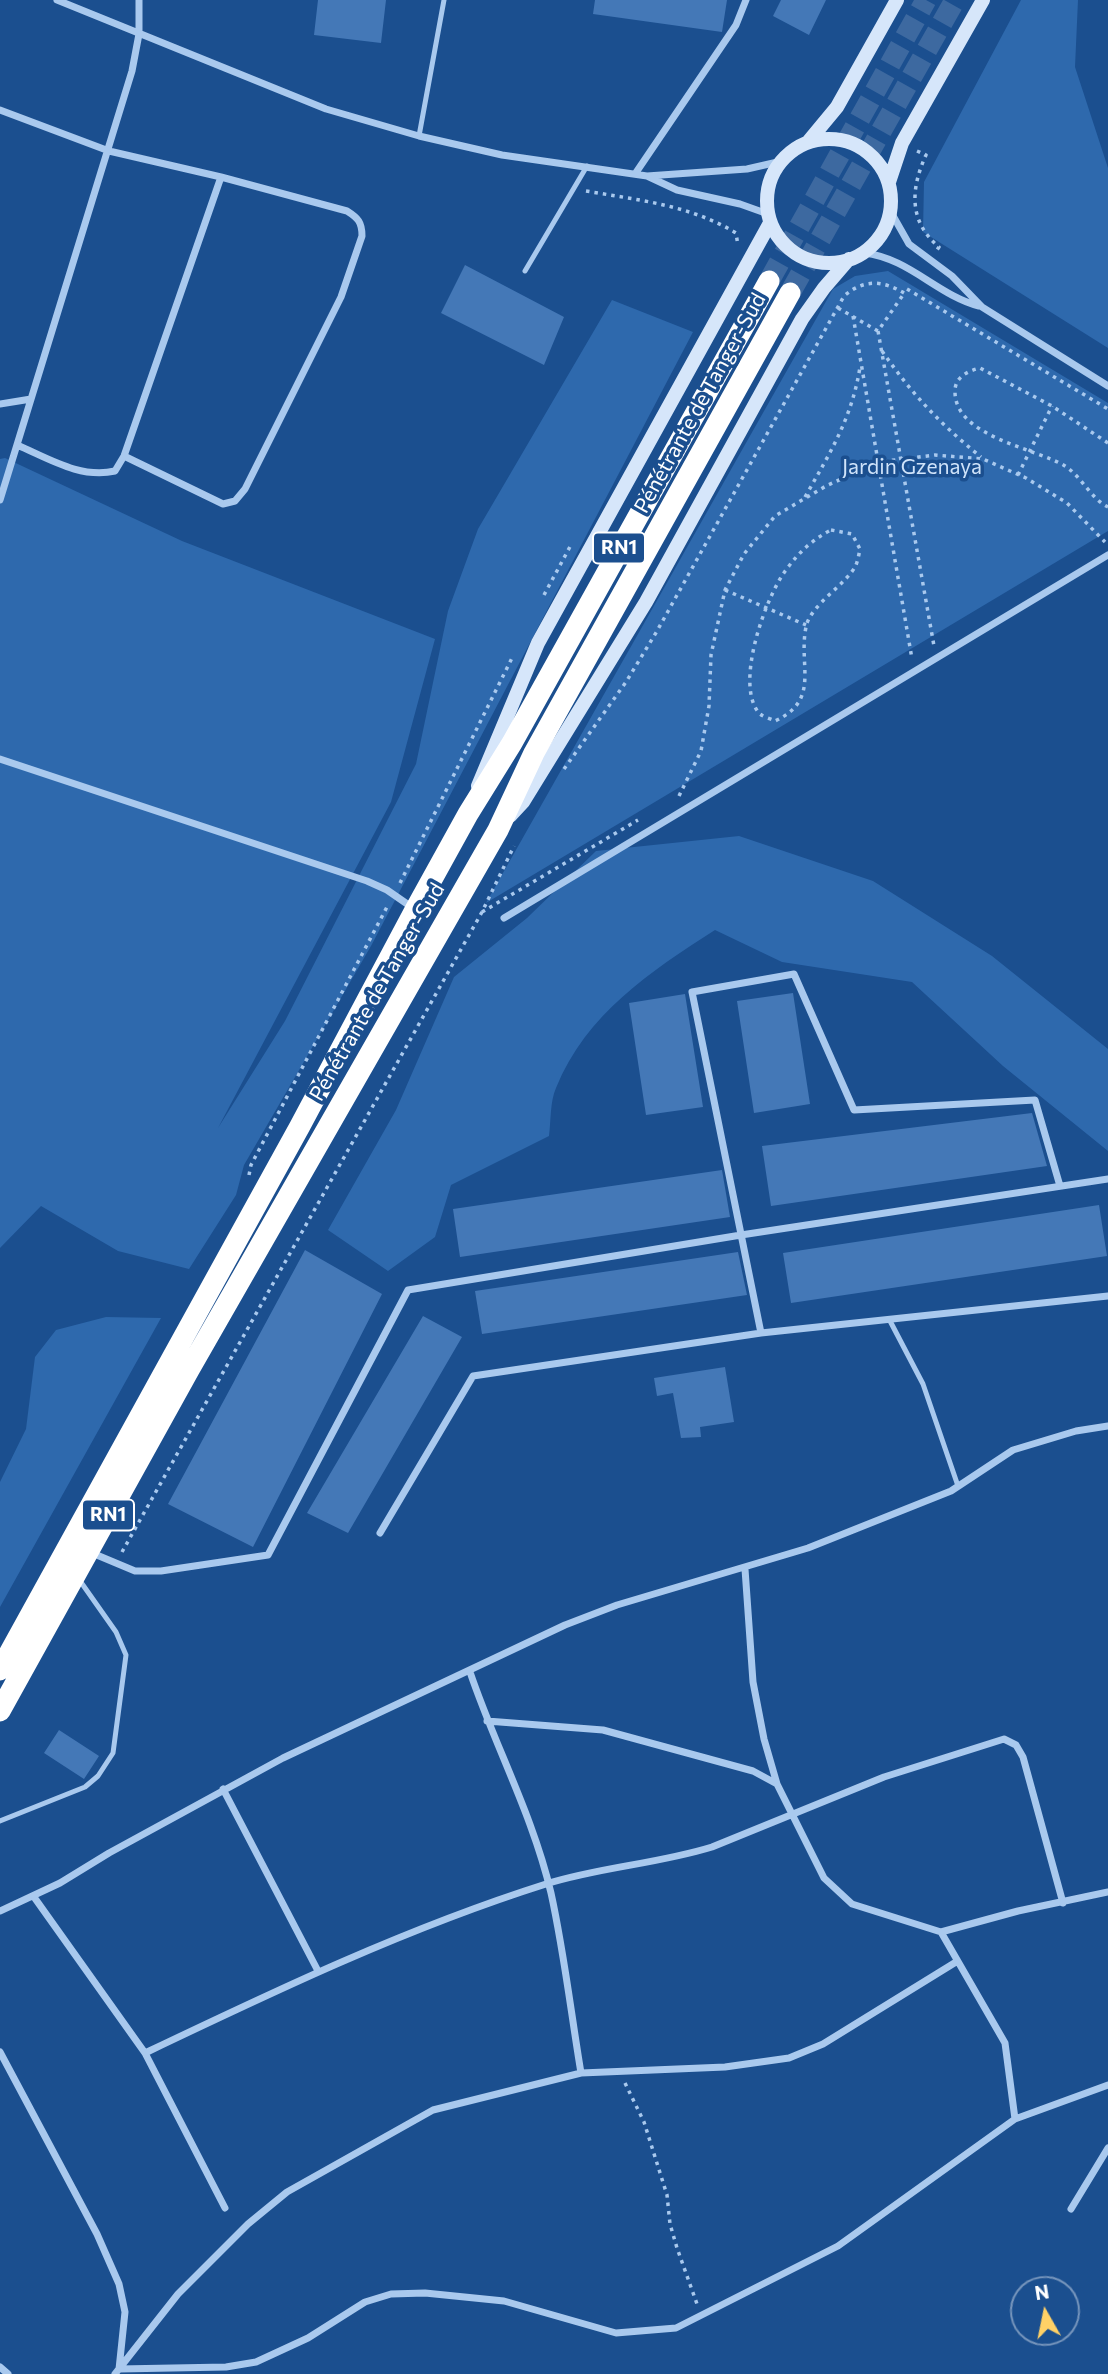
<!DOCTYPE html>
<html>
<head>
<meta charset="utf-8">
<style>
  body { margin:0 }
  #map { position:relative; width:1108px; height:2374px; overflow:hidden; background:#1b4f8f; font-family:Commissioner,sans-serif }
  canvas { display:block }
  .north { position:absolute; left:1010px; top:2276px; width:70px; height:70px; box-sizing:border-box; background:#1b4f8f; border:2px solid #7695bc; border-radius:50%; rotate:351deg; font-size:19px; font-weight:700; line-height:28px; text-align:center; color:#fff }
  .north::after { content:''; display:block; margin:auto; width:24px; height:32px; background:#ffd166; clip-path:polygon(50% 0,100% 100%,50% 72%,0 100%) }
</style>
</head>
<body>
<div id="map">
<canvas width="1108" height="2374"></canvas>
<div class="north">N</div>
</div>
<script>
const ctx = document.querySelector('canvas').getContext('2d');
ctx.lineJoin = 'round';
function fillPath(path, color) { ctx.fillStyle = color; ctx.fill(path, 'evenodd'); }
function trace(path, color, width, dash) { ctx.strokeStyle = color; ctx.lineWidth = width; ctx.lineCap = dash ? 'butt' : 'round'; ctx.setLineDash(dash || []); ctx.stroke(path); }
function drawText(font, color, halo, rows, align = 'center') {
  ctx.font = font + ' Commissioner,sans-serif'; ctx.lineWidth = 7; ctx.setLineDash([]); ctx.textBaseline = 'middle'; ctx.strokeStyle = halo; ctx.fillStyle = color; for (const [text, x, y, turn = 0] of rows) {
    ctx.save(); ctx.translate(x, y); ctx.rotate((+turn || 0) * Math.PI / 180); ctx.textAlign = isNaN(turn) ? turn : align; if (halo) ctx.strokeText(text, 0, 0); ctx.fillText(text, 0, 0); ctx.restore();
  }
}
const green = new Path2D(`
  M1021,0H1078L1075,67L1108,168V348L923,232L924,182Z
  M888,271L1108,403V531L486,903L833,289L855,276Z
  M612,300L693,332L371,946L244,1165L236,1195L189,1269L118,1251L41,1206L0,1248V459L5,458L182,541L435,639L391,802L218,1128L285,1021L416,764L448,611L478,529Z
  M739,836L873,881L992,956L1108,1049V1151L1003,1066L912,982L782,962L715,930C651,971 586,1014 556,1088C550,1101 551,1121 549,1136L451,1185L435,1237L388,1271L328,1230L396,1110L454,977L527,918L596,851Z
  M106,1317L161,1318L0,1607V1482L26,1429L35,1357L56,1330Z`);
const building = new Path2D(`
  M318,0H386L381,43L314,35Z
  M595,0H727L722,32L593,14Z
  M781,0H826L809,35L773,16Z
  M465,265L564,317L544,365L441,313Z
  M793,993L810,1104L754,1113L737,1001Z
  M685,994L703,1107L646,1115L629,1003Z
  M1032,1113L1047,1166L771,1206L762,1146Z
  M722,1170L730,1217L460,1257L453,1209Z
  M1099,1205L1107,1256L791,1303L783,1253Z
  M305,1250L382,1294L253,1547L168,1504Z
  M738,1252L747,1295L482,1334L475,1291Z
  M423,1316L462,1337L348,1533L307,1513Z
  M725,1367L734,1422L700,1427L701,1437L681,1438L673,1393L657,1396L654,1378Z
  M59,1730L99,1756L84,1779L44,1753Z`);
const highwayTunnel = new Path2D(`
  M769,281L926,0
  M790,293L955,0`);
const path = new Path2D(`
  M917,151L926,155C910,190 909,222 939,247L937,250
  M586,191C638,200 690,205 736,233L738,246
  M907,289L1108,409
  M838,308L878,331L905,292
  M853,316L912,659
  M878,331L934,646
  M882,351C912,394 940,424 981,457
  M1108,443L1052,406L980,368C968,371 955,377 955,391C954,437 1036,448 1065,466C1082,477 1091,499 1108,507
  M1018,475L1052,406
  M805,497C830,453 852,418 860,367
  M831,530L852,534L860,549C859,554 858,560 856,565C847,584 810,605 806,627C798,666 821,700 775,721C771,719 764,717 760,714C733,686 766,596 786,570C799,552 812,540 831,530Z
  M725,590L806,625
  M544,595L572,543
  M564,769L626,682L657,631L844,296C864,279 882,280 904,293
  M679,796L701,751L709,706L711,655L725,590L744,554L775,516L826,486L878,462L935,455L983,459L1026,478L1067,503L1105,542
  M400,883L512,658
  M482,912L638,820
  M249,1175L251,1165L388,905
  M122,1552L482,912L514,846
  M625,2083L644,2122L667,2195L670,2224L677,2248L697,2304`);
const lane = new Path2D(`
  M419,136L444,0
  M525,271L587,166
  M889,1319L923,1384L958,1486
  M0,1821L85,1787L98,1776L113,1753L126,1655L116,1632L78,1578`);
const street = new Path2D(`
  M57,0L326,109L419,136L502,155L647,176L677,190L740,204L768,214
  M0,110L109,151L221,177L347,211C358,218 362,222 362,236L341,297L245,489L235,501L223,504L124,456
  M635,174L736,25L746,0
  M647,176L747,169L782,161
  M892,214L909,244L952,276L982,307L1108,386
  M864,253C909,258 937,295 979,306
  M0,404L31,399
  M17,445C48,458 80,479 115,471L124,456L221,177
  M0,500L132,71L139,34V0
  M0,759L367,881L387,890L413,908
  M504,918L1108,555
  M761,1333L692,992L794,974L854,1110L1035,1100L1060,1186
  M380,1533L473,1376L761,1333L1108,1296
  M92,1553L135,1571H161L268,1555L408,1290L741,1235L1108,1179
  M745,1569L753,1682L764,1739L777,1784
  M470,1672C495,1746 533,1816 551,1893C564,1952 571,2013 581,2073
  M487,1721L603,1730L753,1771L777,1784L824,1878L852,1904L941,1932L1018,1911L1108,1892
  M223,1789L318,1971
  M34,1897L145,2053C277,1990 407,1928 546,1884C600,1867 657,1864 712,1847L884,1777L1004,1739L1016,1745L1023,1757L1063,1903
  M0,1911L60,1883L109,1853L283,1758L565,1625L617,1605L808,1548L951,1491L1013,1450L1076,1431L1108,1426
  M941,1932L1005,2043L1015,2119
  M0,2052L97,2234L119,2284L125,2312L119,2369L226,2367L256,2362L308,2338L365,2302L391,2294L425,2293L504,2301L616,2333L676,2328L838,2246L1015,2119L1108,2085
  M145,2053L225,2208
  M1071,2209L1108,2148
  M0,2367L8,2374
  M115,2374L178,2294L248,2224L287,2192L433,2110L581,2073L725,2067L789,2058L823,2044L956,1962`);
const secondary = new Path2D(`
  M767 201a62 62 0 1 1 124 0a62 62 0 1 1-124 0Z
  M808,142L837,107L897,0
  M889,182L902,143L983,0
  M478,786L538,643L770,223
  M510,816L523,802L646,602L802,319L824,288L849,259`);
const highway = new Path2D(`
  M0,1670L300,1126L415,910L468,814L512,743L769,281
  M0,1711L189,1370L498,830L534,753L790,293`);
const shields = [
  [619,548,52],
  [108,1515,52]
];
const shieldNames = [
  ["RN1",619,548],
  ["RN1",108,1515]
];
const streetNames = [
  ["Pénétrante de Tanger-Sud",700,403,-61],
  ["Pénétrante de Tanger-Sud",377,992,-60]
];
const parkNames = [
  ["Jardin Gzenaya",912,467]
];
fillPath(green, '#2e69ad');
fillPath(building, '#4478b7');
trace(highwayTunnel, '#3d69a0', 21, [21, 10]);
trace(path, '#a9c9ee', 3.5, [3.5, 5]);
trace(lane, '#a9c9ee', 5);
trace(street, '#a9c9ee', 7);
trace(secondary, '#d6e6fa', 14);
trace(highway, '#fff', 21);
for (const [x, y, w] of shields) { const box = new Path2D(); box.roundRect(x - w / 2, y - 15.5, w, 31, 5); ctx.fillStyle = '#1b4f8f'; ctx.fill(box); trace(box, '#fff', 2); }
drawText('bold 19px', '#fff', null, shieldNames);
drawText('21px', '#fff', '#1b4f8f', streetNames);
drawText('21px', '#cfe3fa', '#1b4f8f', parkNames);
</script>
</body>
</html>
